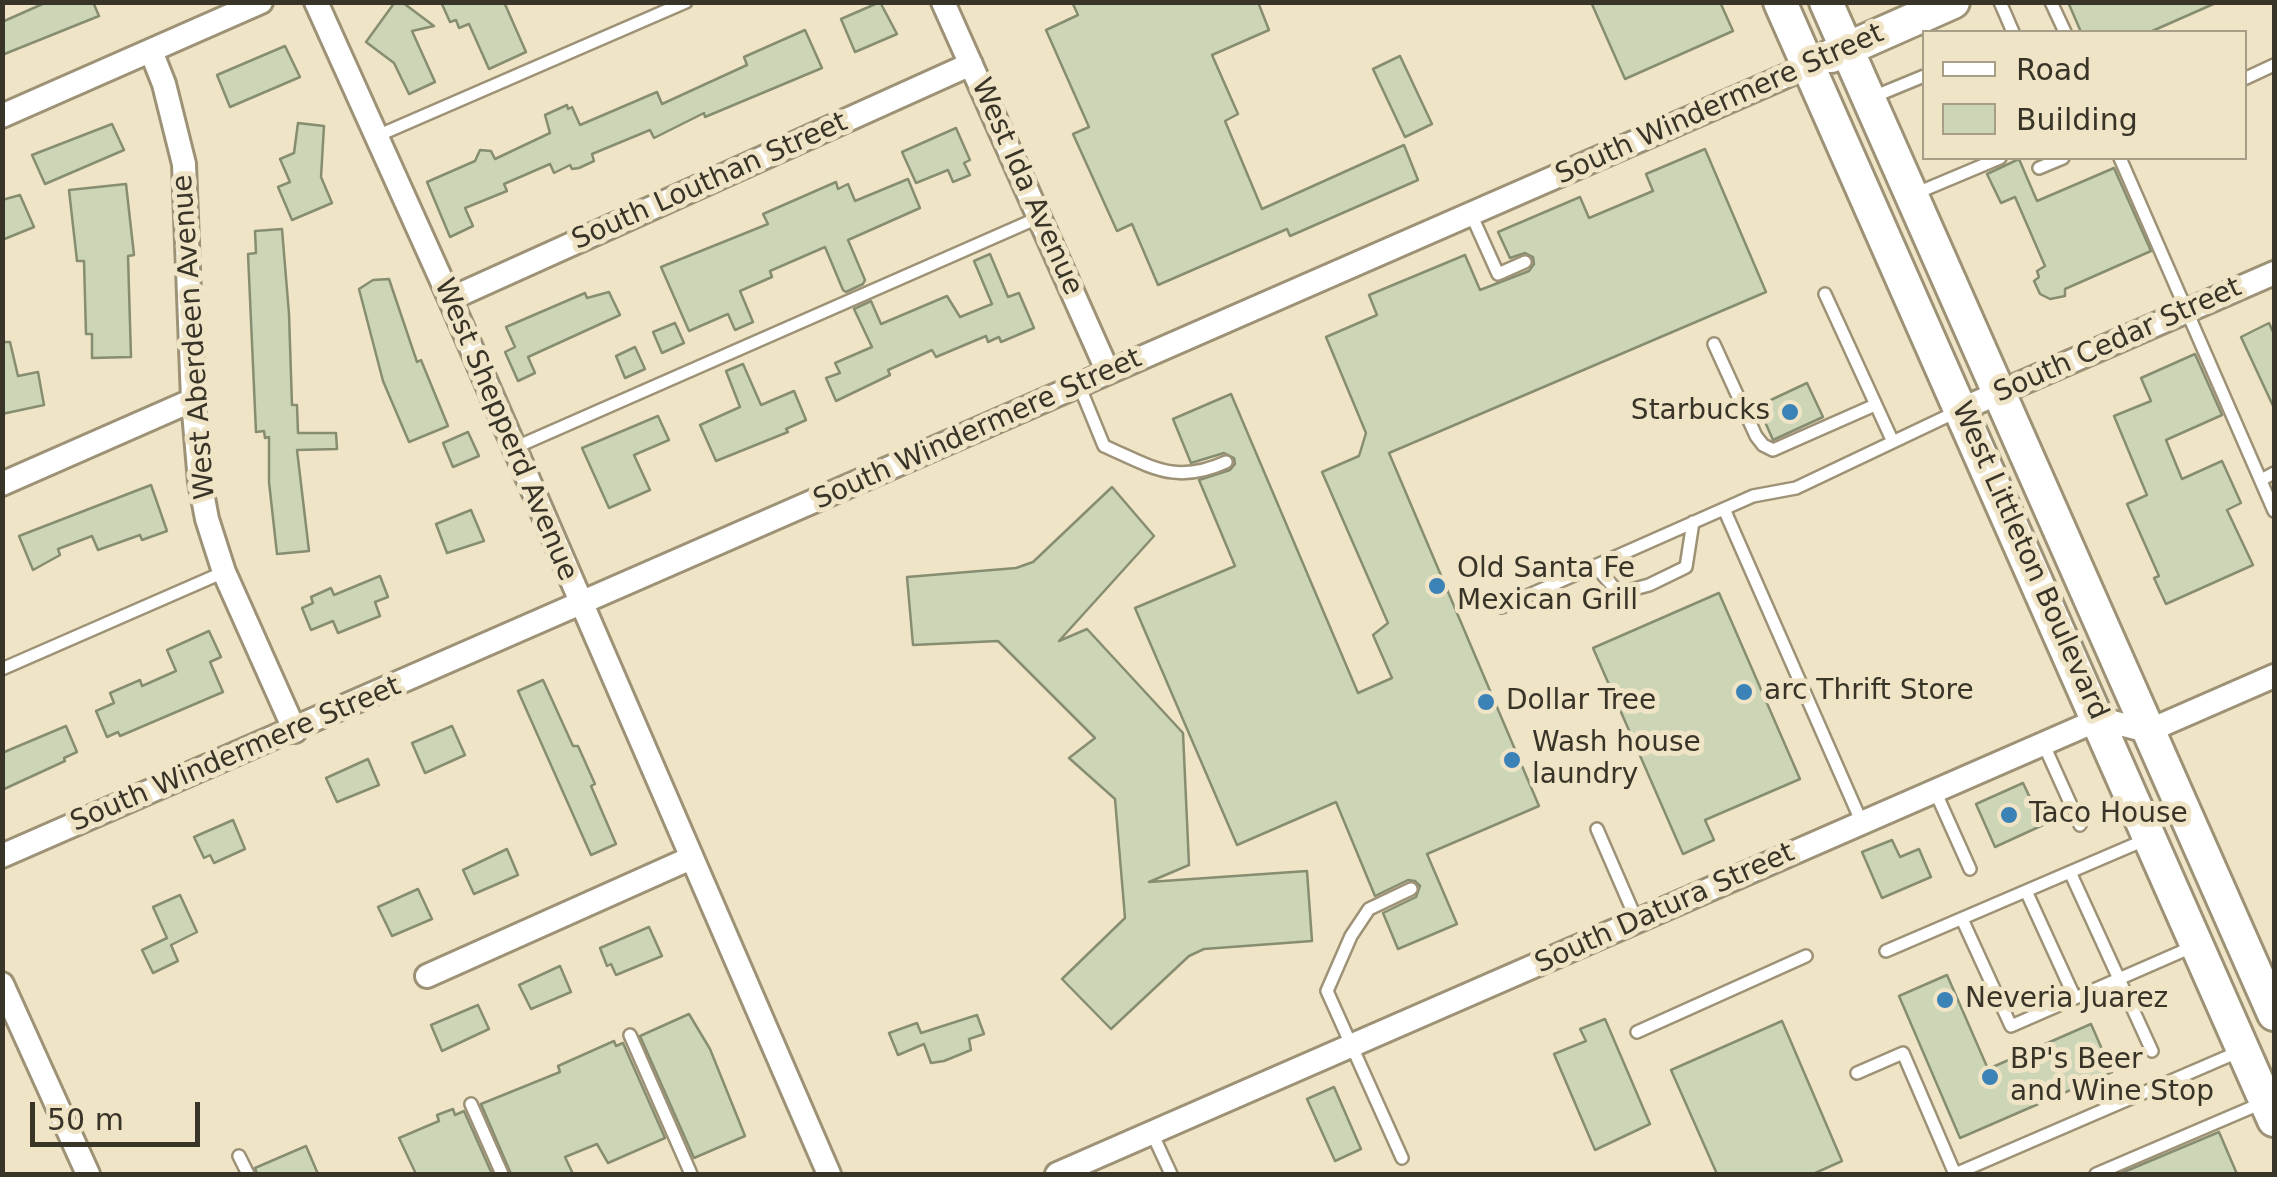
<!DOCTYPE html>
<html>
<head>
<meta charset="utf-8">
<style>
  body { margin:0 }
  #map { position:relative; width:2277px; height:1177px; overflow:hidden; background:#f0e4c6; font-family:"DejaVu Sans",sans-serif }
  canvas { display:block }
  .frame { position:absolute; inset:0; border:5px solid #393428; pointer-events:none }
  .legend { position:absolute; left:1922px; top:30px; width:325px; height:130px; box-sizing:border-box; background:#f0e4c6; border:2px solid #a79e87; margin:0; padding:12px 18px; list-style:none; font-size:30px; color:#393428 }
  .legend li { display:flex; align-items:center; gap:20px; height:50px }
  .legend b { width:50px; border:2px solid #a79e87 }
  .scale { position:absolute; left:30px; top:1102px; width:170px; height:45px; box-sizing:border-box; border:5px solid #393428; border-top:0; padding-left:12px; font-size:30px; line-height:35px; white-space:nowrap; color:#393428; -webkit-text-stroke:8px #f0e4c6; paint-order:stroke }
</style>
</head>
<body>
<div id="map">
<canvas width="2277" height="1177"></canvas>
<div class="frame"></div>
<ul class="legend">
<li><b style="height:12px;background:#fff"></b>Road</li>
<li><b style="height:28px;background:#cdd5b7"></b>Building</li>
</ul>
<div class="scale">50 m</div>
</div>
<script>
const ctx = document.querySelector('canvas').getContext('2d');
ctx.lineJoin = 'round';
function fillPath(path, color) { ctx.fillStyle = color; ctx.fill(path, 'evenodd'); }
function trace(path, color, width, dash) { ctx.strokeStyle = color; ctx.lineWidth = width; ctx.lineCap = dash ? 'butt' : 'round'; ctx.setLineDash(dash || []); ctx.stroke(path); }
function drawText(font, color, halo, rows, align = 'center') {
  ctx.font = font + ' "DejaVu Sans",sans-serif'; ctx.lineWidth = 10; ctx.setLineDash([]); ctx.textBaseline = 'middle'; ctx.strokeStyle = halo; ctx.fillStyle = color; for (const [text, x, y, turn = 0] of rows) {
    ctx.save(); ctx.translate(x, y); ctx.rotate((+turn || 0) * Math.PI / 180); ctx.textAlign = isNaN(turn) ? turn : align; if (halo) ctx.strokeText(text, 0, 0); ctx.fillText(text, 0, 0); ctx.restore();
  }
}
const building = new Path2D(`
  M47,2H93L99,16L2,55V22Z
  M395,2H402L434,26L412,31L435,82L409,94L394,63L366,42Z
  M441,2H504L526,52L489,69L469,24L459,28L456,20L450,22Z
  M880,2L897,34L855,52L841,19Z
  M1072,2H1258L1269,30L1212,55L1238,114L1225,121L1262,209L1404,145L1418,180L1290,236L1287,229L1158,285L1132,224L1117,231L1073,134L1089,127L1046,30L1078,15Z
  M1591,2H1720L1733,31L1625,79Z
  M2068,2H2218L2150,32H2081Z
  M805,30L822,68L705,117L704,113L654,138L650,130L592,154L594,161L579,168L572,169L570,165L554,173L550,164L504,184L507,191L465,208L473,226L450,237L427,182L475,161L480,150L491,151L495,159L550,133L545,115L567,105L568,109L572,107L580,125L657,92L662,104L747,65L744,57Z
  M285,46L300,77L230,107L217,75Z
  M1400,56L1432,124L1405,137L1373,69Z
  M298,123L324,126L321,177L332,203L292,220L278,187L290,182L280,159L294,153Z
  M112,124L124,150L45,184L32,155Z
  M956,128L970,160L964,163L970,175L953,182L948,170L916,183L902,152Z
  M1705,149L1766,292L1389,453L1539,806L1427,854L1457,924L1398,949L1383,913L1416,897L1420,886L1415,881L1408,880L1375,896L1336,802L1237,845L1135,608L1235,566L1199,480L1230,470L1235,464L1234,458L1224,453L1191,463L1173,419L1231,394L1358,693L1392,678L1373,635L1388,623L1322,472L1359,456L1366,433L1326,337L1377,315L1369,295L1465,255L1480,290L1529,271L1534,264L1533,257L1525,253L1510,258L1498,232L1580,197L1589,218L1653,191L1646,174Z
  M2019,159L2037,201L2114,168L2151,251L2065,289V296L2050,299L2040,294L2034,281L2039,277L2037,271L2045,266L2015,197L2001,203L1987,174Z
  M908,179L920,208L848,240L865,280L863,284L846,292L843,290L825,247L770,271L772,277L740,291L753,322L735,330L728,314L689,331L661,267L768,224L763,214L836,182L838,189L848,184L855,201Z
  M126,184L134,255L128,256L131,357L92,358V334H86L84,261H77L69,190Z
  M20,195L34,227L2,240V200Z
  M282,229L289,314L292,405H297L298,433H336L337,449L297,450L309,551L277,554L269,482V437L265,438L264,431L256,432L248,254L256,253L255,231Z
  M990,254L1008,297L1019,293L1034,328L1001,342L999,337L988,342L986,336L936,357L932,350L888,370L890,375L836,401L826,378L840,373L835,363L872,347L854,309L871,301L881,324L947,296L960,317L992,304L974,261Z
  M389,279L417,362L421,360L448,426L409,442L383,381L359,289L373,280Z
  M609,292L620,315L528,357L535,373L518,381L505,352L515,347L506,327L585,293L587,298Z
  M675,323L684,343L662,353L653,332Z
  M2269,323L2274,334V408L2241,337Z
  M2,342H10L18,376L38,372L44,405L2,414Z
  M635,347L645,369L625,378L616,356Z
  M2195,354L2222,415L2166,440L2182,479L2222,461L2241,503L2227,510L2253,565L2166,604L2154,578L2159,576L2127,504L2147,495L2114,416L2151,401L2141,378Z
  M743,364L761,405L794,391L806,420L786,429L788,432L716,461L700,425L740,407L726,371Z
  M1807,383L1823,417L1773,440L1758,406Z
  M658,416L669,440L634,455L650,490L609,508L582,448Z
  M468,432L479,456L453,467L443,443Z
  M151,485L167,531L142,540L140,535L98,550L92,536L58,549L60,555L33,570L19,536Z
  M1112,487L1154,536L1059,641L1087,629L1183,733L1189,865L1149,882L1307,871L1312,941L1204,949L1189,956L1111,1029L1062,979L1125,918L1115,799L1069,758L1095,738L998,641L913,645L907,577L1016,568L1033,562Z
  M471,510L484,541L447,553L436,524Z
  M380,576L388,597L375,602L380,616L338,633L333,621L311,630L302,608L313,603L311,597L331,588L334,595Z
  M1719,593L1800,779L1705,820L1714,840L1683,854L1593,648Z
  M209,631L221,657L210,662L223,692L120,736L118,732L107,737L96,711L114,703L110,693L140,680L142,686L176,671L167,650Z
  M543,680L573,746H578L595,784L591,786L616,844L591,855L518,691Z
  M66,726L77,752L64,758L65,761L2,790V753Z
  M452,726L465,755L425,773L412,743Z
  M368,759L379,785L337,802L326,778Z
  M2023,783L2043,825L1995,847L1976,804Z
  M233,820L245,849L214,863L210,855L204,858L194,837Z
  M1892,840L1900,857L1919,849L1931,877L1882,898L1862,852Z
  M507,849L518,875L474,894L463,870Z
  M418,889L432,919L392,936L378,907Z
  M180,895L197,932L171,945L178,961L153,973L142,950L167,938L153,907Z
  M649,927L662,956L616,975L611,964L607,966L600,948Z
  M560,966L571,992L531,1009L519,985Z
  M1947,975L1988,1069L2091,1024L2112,1072L1960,1138L1899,996Z
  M478,1005L489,1029L442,1051L431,1025Z
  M689,1014L710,1049L745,1136L694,1158L640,1036Z
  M977,1015L984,1034L969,1039L971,1050L944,1061L931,1063L924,1044L898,1055L889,1033L917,1023L921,1033Z
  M1605,1019L1650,1124L1595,1150L1554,1054L1586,1041L1580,1029Z
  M1782,1021L1842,1161L1813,1174H1717L1671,1070Z
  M614,1041L616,1046L623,1043L665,1138L608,1163L597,1144L565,1157L573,1174H511L481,1104L560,1072L558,1066Z
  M1334,1087L1361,1149L1335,1161L1307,1099Z
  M453,1109L455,1115L464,1111L492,1174H416L399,1138L439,1121L437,1115Z
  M2219,1132L2237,1174H2119Z
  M306,1146L318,1174H257L255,1168Z`);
const lane = new Path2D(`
  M2000,2L2013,32
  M2051,2L2065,32
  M2244,79L2274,65
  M1873,97L1924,76
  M377,136L686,2
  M2120,158L2274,511
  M2039,168L2063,158
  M1912,195L2000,158
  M1471,214L1498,274L1525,262
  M1825,294L1893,442
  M1714,344L1756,436L1763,445L1773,450L1875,405
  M1079,385L1104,446C1152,467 1175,485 1226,462
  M514,448L1040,217
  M2261,480L2274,473
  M1724,509L1862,823
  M1595,566L1619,593L1649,585L1686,567L1693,522
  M1502,607L1753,496L1796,488L1956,412
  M2,669L224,572
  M2043,743L2080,825
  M1935,791L1970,869
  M1597,829L1637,921
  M2070,872L2152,1051
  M2026,891L2075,998
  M1962,919L2011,1026L2192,947
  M1886,951L2147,839
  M1637,1032L1806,956
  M630,1035L691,1174
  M1857,1073L1903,1053L1955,1174L2238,1052
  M471,1104L502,1174
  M1152,1133L1171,1174
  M239,1156L248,1174
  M1402,1158L1327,991L1351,936L1369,909L1411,889
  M2096,1174L2262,1103`);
const street = new Path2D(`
  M316,2L450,299L829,1174
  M943,2L1108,372
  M151,51L164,84L184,164L193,400L200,482L207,519L224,572L295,731
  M2,116L261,2
  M450,299L971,64
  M1962,409L2274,273
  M2,484L193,400
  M2,856L1809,66
  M427,976L691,858
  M2,984L88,1174
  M1057,1174L2100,719L2148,731L2274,676`);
const secondary = new Path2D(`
  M1780,2L2274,1120
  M1826,2L2274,1014
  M1831,56L1953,2`);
const markers = [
  [1790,412,10,"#3b82b7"],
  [1437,586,10,"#3b82b7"],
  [1744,692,10,"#3b82b7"],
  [1486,702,10,"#3b82b7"],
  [1512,760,10,"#3b82b7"],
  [2009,815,10,"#3b82b7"],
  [1945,1000,10,"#3b82b7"],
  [1990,1077,10,"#3b82b7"]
];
const streetNames = [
  ["South Windermere Street",1720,105,-24],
  ["South Louthan Street",710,182,-24],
  ["West Ida Avenue",1026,187,66],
  ["West Aberdeen Avenue",195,337,-94],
  ["South Cedar Street",2118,341,-24],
  ["West Shepperd Avenue",505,430,67],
  ["South Windermere Street",978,430,-24],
  ["West Littleton Boulevard",2029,561,66],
  ["South Windermere Street",236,755,-23],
  ["South Datura Street",1665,909,-24]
];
const poiNames = [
  ["Starbucks",1770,412,"right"],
  ["Old Santa Fe",1457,570],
  ["Mexican Grill",1457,602],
  ["arc Thrift Store",1764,692],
  ["Dollar Tree",1506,702],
  ["Wash house",1532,744],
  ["laundry",1532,776],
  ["Taco House",2029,815],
  ["Neveria Juarez",1965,1000],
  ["BP's Beer",2010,1061],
  ["and Wine Stop",2010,1093]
];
fillPath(building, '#cdd5b7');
trace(building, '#868d71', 2.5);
trace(lane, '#9d9276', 16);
trace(street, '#9d9276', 28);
trace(secondary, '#9d9276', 38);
trace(lane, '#fff', 11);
trace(street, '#fff', 22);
trace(secondary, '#fff', 32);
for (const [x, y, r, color] of markers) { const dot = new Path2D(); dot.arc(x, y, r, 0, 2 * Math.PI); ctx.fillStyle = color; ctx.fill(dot); trace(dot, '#f0e4c6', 4); }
drawText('28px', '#393428', '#f0e4c6', streetNames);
drawText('28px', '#393428', '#f0e4c6', poiNames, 'left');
</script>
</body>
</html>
